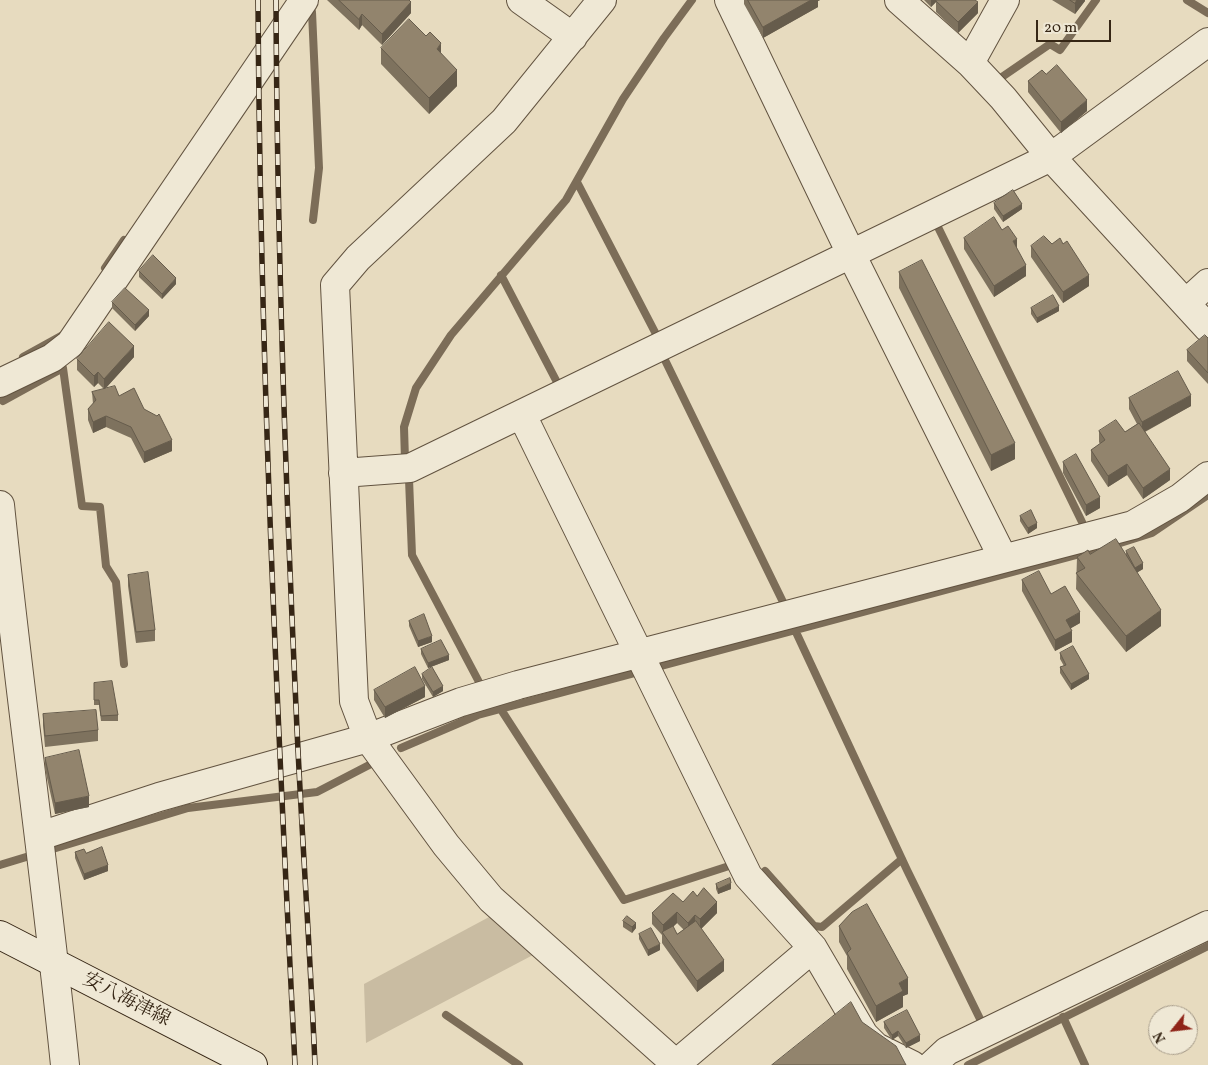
<!DOCTYPE html>
<html>
<head>
<meta charset="utf-8">
<style>
  body { margin:0 }
  #map { position:relative; width:1208px; height:1065px; overflow:hidden; background:#e7dbbf; font-family:Vollkorn,serif }
  canvas { display:block }
  .north { position:absolute; left:1148px; top:1005px; width:50px; height:50px; box-sizing:border-box; background:#efe8d5; border:1px solid #a59a88; border-radius:50%; rotate:241deg; font-size:14px; font-weight:700; line-height:20px; text-align:center; color:#362615 }
  .north::after { content:''; display:block; margin:auto; width:18px; height:22px; background:#8f2418; clip-path:polygon(50% 0,100% 100%,50% 72%,0 100%) }
  .scale { position:absolute; left:1036px; top:20px; width:75px; height:22px; box-sizing:border-box; border:2px solid #362615; border-top:0; padding-left:6px; font-size:15px; line-height:18px; white-space:nowrap; color:#362615; -webkit-text-stroke:4px #efe8d5; paint-order:stroke }
</style>
</head>
<body>
<div id="map">
<canvas width="1208" height="1065"></canvas>
<div class="north">N</div>
<div class="scale">20 m</div>
</div>
<script>
const ctx = document.querySelector('canvas').getContext('2d');
ctx.lineJoin = 'round';
function fillPath(path, color) { ctx.fillStyle = color; ctx.fill(path, 'evenodd'); }
function trace(path, color, width, dash) { ctx.strokeStyle = color; ctx.lineWidth = width; ctx.lineCap = dash ? 'butt' : 'round'; ctx.setLineDash(dash || []); ctx.stroke(path); }
function drawText(font, color, halo, rows, align = 'center') {
  ctx.font = font + ' Vollkorn,"Noto Serif JP",serif'; ctx.lineWidth = 4; ctx.setLineDash([]); ctx.textBaseline = 'middle'; ctx.strokeStyle = halo; ctx.fillStyle = color; for (const [text, x, y, turn = 0] of rows) {
    ctx.save(); ctx.translate(x, y); ctx.rotate((+turn || 0) * Math.PI / 180); ctx.textAlign = isNaN(turn) ? turn : align; if (halo) ctx.strokeText(text, 0, 0); ctx.fillText(text, 0, 0); ctx.restore();
  }
}
const green = new Path2D(`
  M491,916L533,955L366,1043L364,984Z`);
const stream = new Path2D(`
  M1187,0L1208,13
  M312,12L319,168L313,220
  M1003,83L999,79L1050,44L1060,50L1096,0
  M577,182L658,338
  M936,223L1082,522
  M105,268L124,240
  M501,275L559,386
  M663,356L783,602
  M23,357L61,336
  M3,401L63,368L82,506L100,507L106,566L116,582L124,664
  M405,460L404,427L416,388L451,335L566,200L623,99L664,38L692,0
  M414,477L409,479L412,555L479,682
  M795,630L907,870L982,1023
  M500,708L624,900L729,866
  M401,748L478,715L1114,545L1152,533L1208,495
  M0,865L188,808L317,792L373,763
  M765,871L814,926L822,927L902,859
  M446,1015L519,1065
  M1063,1017L1085,1065
  M968,1065L1208,946`);
const minor = new Path2D(`
  M521,0L573,37
  M602,0L504,121L358,258L335,285L354,701L368,738L446,845L491,899L677,1065
  M729,0L855,262L1003,558
  M899,0L970,63
  M1005,0L970,63L1003,98L1051,157L1208,328
  M1186,303L1208,283
  M0,383L52,358L70,344L304,0
  M522,415L748,876L813,948L864,1035L876,1047L912,1065
  M343,473L410,468L1051,157L1208,42
  M0,505C19,692 46,878 65,1065
  M40,836L159,797L368,738L461,702L518,685L1133,525L1180,498L1208,476
  M676,1064L813,948
  M932,1065L947,1051L1208,925`);
const secondary = new Path2D(`
  M0,935L253,1065`);
const rail = new Path2D(`
  M258,0C260,355 277,710 295,1065
  M276,0C277,236 285,471 296,707C301,826 310,946 315,1065`);
const wall = new Path2D(`
  M327,0H409L411,13L382,45L362,25L359,30Z
  M744,0H820L818,1V7L763,38L744,4Z
  M924,0H975L978,13L958,33L936,12V2L931,7Z
  M1052,0H1085V1L1075,14Z
  M381,48L441,53L457,86L429,114L381,64Z
  M1028,81L1087,111L1061,133L1028,92Z
  M994,203L1022,209L1003,222L994,209Z
  M1002,230L1017,249L1026,276L994,297L964,249V238Z
  M1052,244H1063L1089,286L1063,303L1031,257V246Z
  M139,271L176,284L162,299L139,277Z
  M899,272L1015,459L991,471L899,288Z
  M112,302L149,316L135,331L112,308Z
  M1031,308L1059,311L1037,323L1031,314Z
  M1208,338V384L1187,361V350Z
  M134,357L105,389L144,409L172,451L144,463L131,438L106,427L93,433L88,420V409L93,404L92,392L104,389L98,383L94,387L77,370V359Z
  M1129,398L1191,406L1145,432L1170,480L1143,499L1127,475L1108,487L1091,461V450L1100,444L1099,442V431L1125,432L1137,424L1129,409Z
  M1063,462L1100,508L1086,516L1063,473Z
  M1020,516L1037,528L1028,534L1020,521Z
  M1126,551L1143,569L1137,572L1161,626L1126,652L1076,589L1077,557L1090,554L1126,555Z
  M128,575L155,630V641L136,643L128,586Z
  M1022,580L1051,594L1080,623L1071,628L1072,642L1055,651L1022,591Z
  M409,621L432,642L418,647L409,626Z
  M421,649L449,660L428,668L421,654Z
  M1060,653L1089,679L1071,690L1060,673V667L1064,666L1060,659Z
  M422,674L443,691L433,697L422,679Z
  M94,683L118,715V721H101L99,705H94Z
  M374,690L425,697L385,718L374,700Z
  M43,714L98,730V741L45,747L43,725Z
  M45,758L89,807L55,814L45,769Z
  M75,852L108,871L84,880L75,858Z
  M716,884L731,889L718,894L716,889Z
  M683,902L717,913L701,929L724,971L697,992L662,943V935L652,924V913ZM677,923L684,930L677,934L673,927Z
  M623,921L636,928L632,933L623,927Z
  M839,926L908,994L903,996V1007L876,1022L847,969V956L839,942Z
  M639,934L660,950L648,956L639,939Z
  M884,1022L920,1041L906,1048L898,1036L892,1040L884,1028Z`);
const shadedWall = new Path2D(`
  M811,0H820L818,1V7L763,38V27Z
  M931,0H938L936,1V2L931,7Z
  M1077,0H1085V1L1075,14V3Z
  M411,2V13L382,45V34Z
  M978,2V13L958,33V22Z
  M362,14V25L359,30V19Z
  M441,43V59L437,49Z
  M457,70V86L429,114V98Z
  M1087,100V111L1061,133V122Z
  M1022,204V209L1003,222V216Z
  M1017,239V250L1013,241Z
  M1026,265V276L994,297V286Z
  M1089,275V286L1063,303V292Z
  M176,278V284L162,299V294Z
  M1059,306V311L1037,323V318Z
  M149,310V316L135,331V325Z
  M134,346V357L104,390V379Z
  M98,372V383L94,387V376Z
  M1191,395V406L1142,433V422Z
  M106,416V427L93,433V422Z
  M172,440V451L144,463V452Z
  M1015,443V459L991,471V455Z
  M1127,464V475L1108,487V476Z
  M1170,469V480L1143,499V488Z
  M1100,497V508L1086,516V505Z
  M1037,523V528L1028,534V528Z
  M1143,563V569L1135,574V568Z
  M1161,610V626L1126,652V636Z
  M1080,612V623L1066,631V620Z
  M1072,631V642L1055,651V640Z
  M432,636V642L418,647V641Z
  M449,655V660L428,668V663Z
  M1089,674V679L1071,690V684Z
  M425,686V697L385,718V707Z
  M443,686V691L433,697V692Z
  M89,796V807L55,814V803Z
  M108,865V871L84,880V874Z
  M731,883V889L718,894V889Z
  M717,902V913L700,930V919Z
  M677,912V923L664,935L663,934V925Z
  M695,915V926L688,934V923Z
  M636,923V928L632,933V927Z
  M660,944V950L648,956V950Z
  M724,960V971L697,992V981Z
  M908,978V994L903,996V1007L876,1022V1006L899,983Z
  M898,1031V1036L892,1040V1035Z
  M920,1035V1041L906,1048V1043Z`);
const building = new Path2D(`
  M339,0H409L411,2L382,34L362,14L359,19Z
  M748,0H811L763,27Z
  M937,0H975L978,2L958,22L936,1Z
  M1070,0H1077L1075,3Z
  M409,19L426,36L430,32L441,43L437,49L457,70L429,98L381,48Z
  M1057,65L1087,100L1061,122L1028,81L1042,70L1046,74Z
  M1013,190L1022,204L1003,216L994,203Z
  M994,217L1002,230L1008,226L1017,239L1013,241L1026,265L994,286L964,238Z
  M1044,236L1052,244L1060,238L1063,244L1067,241L1089,275L1063,292L1031,246Z
  M153,255L176,278L162,294L139,271Z
  M922,260L1015,443L991,455L899,272Z
  M125,288L149,310L135,325L112,302Z
  M1053,295L1059,306L1037,318L1031,308Z
  M109,322L134,346L104,379L98,372L94,376L77,359Z
  M1205,335L1208,338V373L1187,350Z
  M1178,371L1191,395L1142,422L1129,398Z
  M115,386L119,396L134,388L144,409L157,416L159,414L172,440L144,452L131,427L106,416L93,422L88,409L96,400L92,392Z
  M1116,420L1125,432L1139,423L1170,469L1143,488L1127,464L1108,476L1091,450L1105,440L1099,431Z
  M1076,454L1100,497L1086,505L1063,462Z
  M1031,510L1037,523L1028,528L1020,516Z
  M1116,539L1161,610L1126,636L1076,573L1085,568L1077,557L1088,550L1090,554Z
  M1134,547L1143,563L1135,568L1126,551Z
  M1039,571L1051,594L1065,586L1080,612L1066,620L1072,631L1055,640L1022,580Z
  M148,572L155,630L136,632L128,575Z
  M424,614L432,636L418,641L409,621Z
  M441,640L449,655L428,663L421,649Z
  M1073,646L1089,674L1071,684L1060,667L1066,665L1060,653Z
  M415,667L425,686L385,707L374,690Z
  M432,667L443,686L433,692L422,674Z
  M112,681L118,715L101,716L99,700H94V683Z
  M96,710L98,730L45,736L43,714Z
  M79,750L89,796L55,803L45,758Z
  M102,847L108,865L84,874L75,852L84,849L86,853Z
  M730,878L731,883L718,889L716,884Z
  M704,888L717,902L700,919L695,915L688,923L677,912L663,925L652,913L673,893L683,902L693,891L697,896Z
  M867,904L908,978L899,983L903,991L876,1006L847,953L851,949L839,926L852,912Z
  M627,916L636,923L632,927L623,921Z
  M696,921L724,960L697,981L662,932L673,926L677,934Z
  M651,928L660,944L648,950L639,934Z
  M851,1002L862,1022L896,1046L906,1065H772Z
  M907,1010L920,1035L906,1043L898,1031L892,1035L884,1022Z`);
const streetNames = [
  ["安八海津線",126,1001,27]
];
fillPath(green, '#c9bca2');
trace(stream, '#7c6d58', 8);
trace(minor, '#625340', 30);
trace(secondary, '#362615', 30);
trace(minor, '#efe8d5', 28);
trace(secondary, '#efe8d5', 28);
trace(rail, '#362615', 5.5);
trace(rail, '#efe8d5', 4, [11]);
fillPath(wall, '#7e725e');
fillPath(shadedWall, '#665c4c');
fillPath(building, '#92846d');
trace(building, '#665c4c', 1);
drawText('19px', '#362615', '#efe8d5', streetNames);
</script>
</body>
</html>
